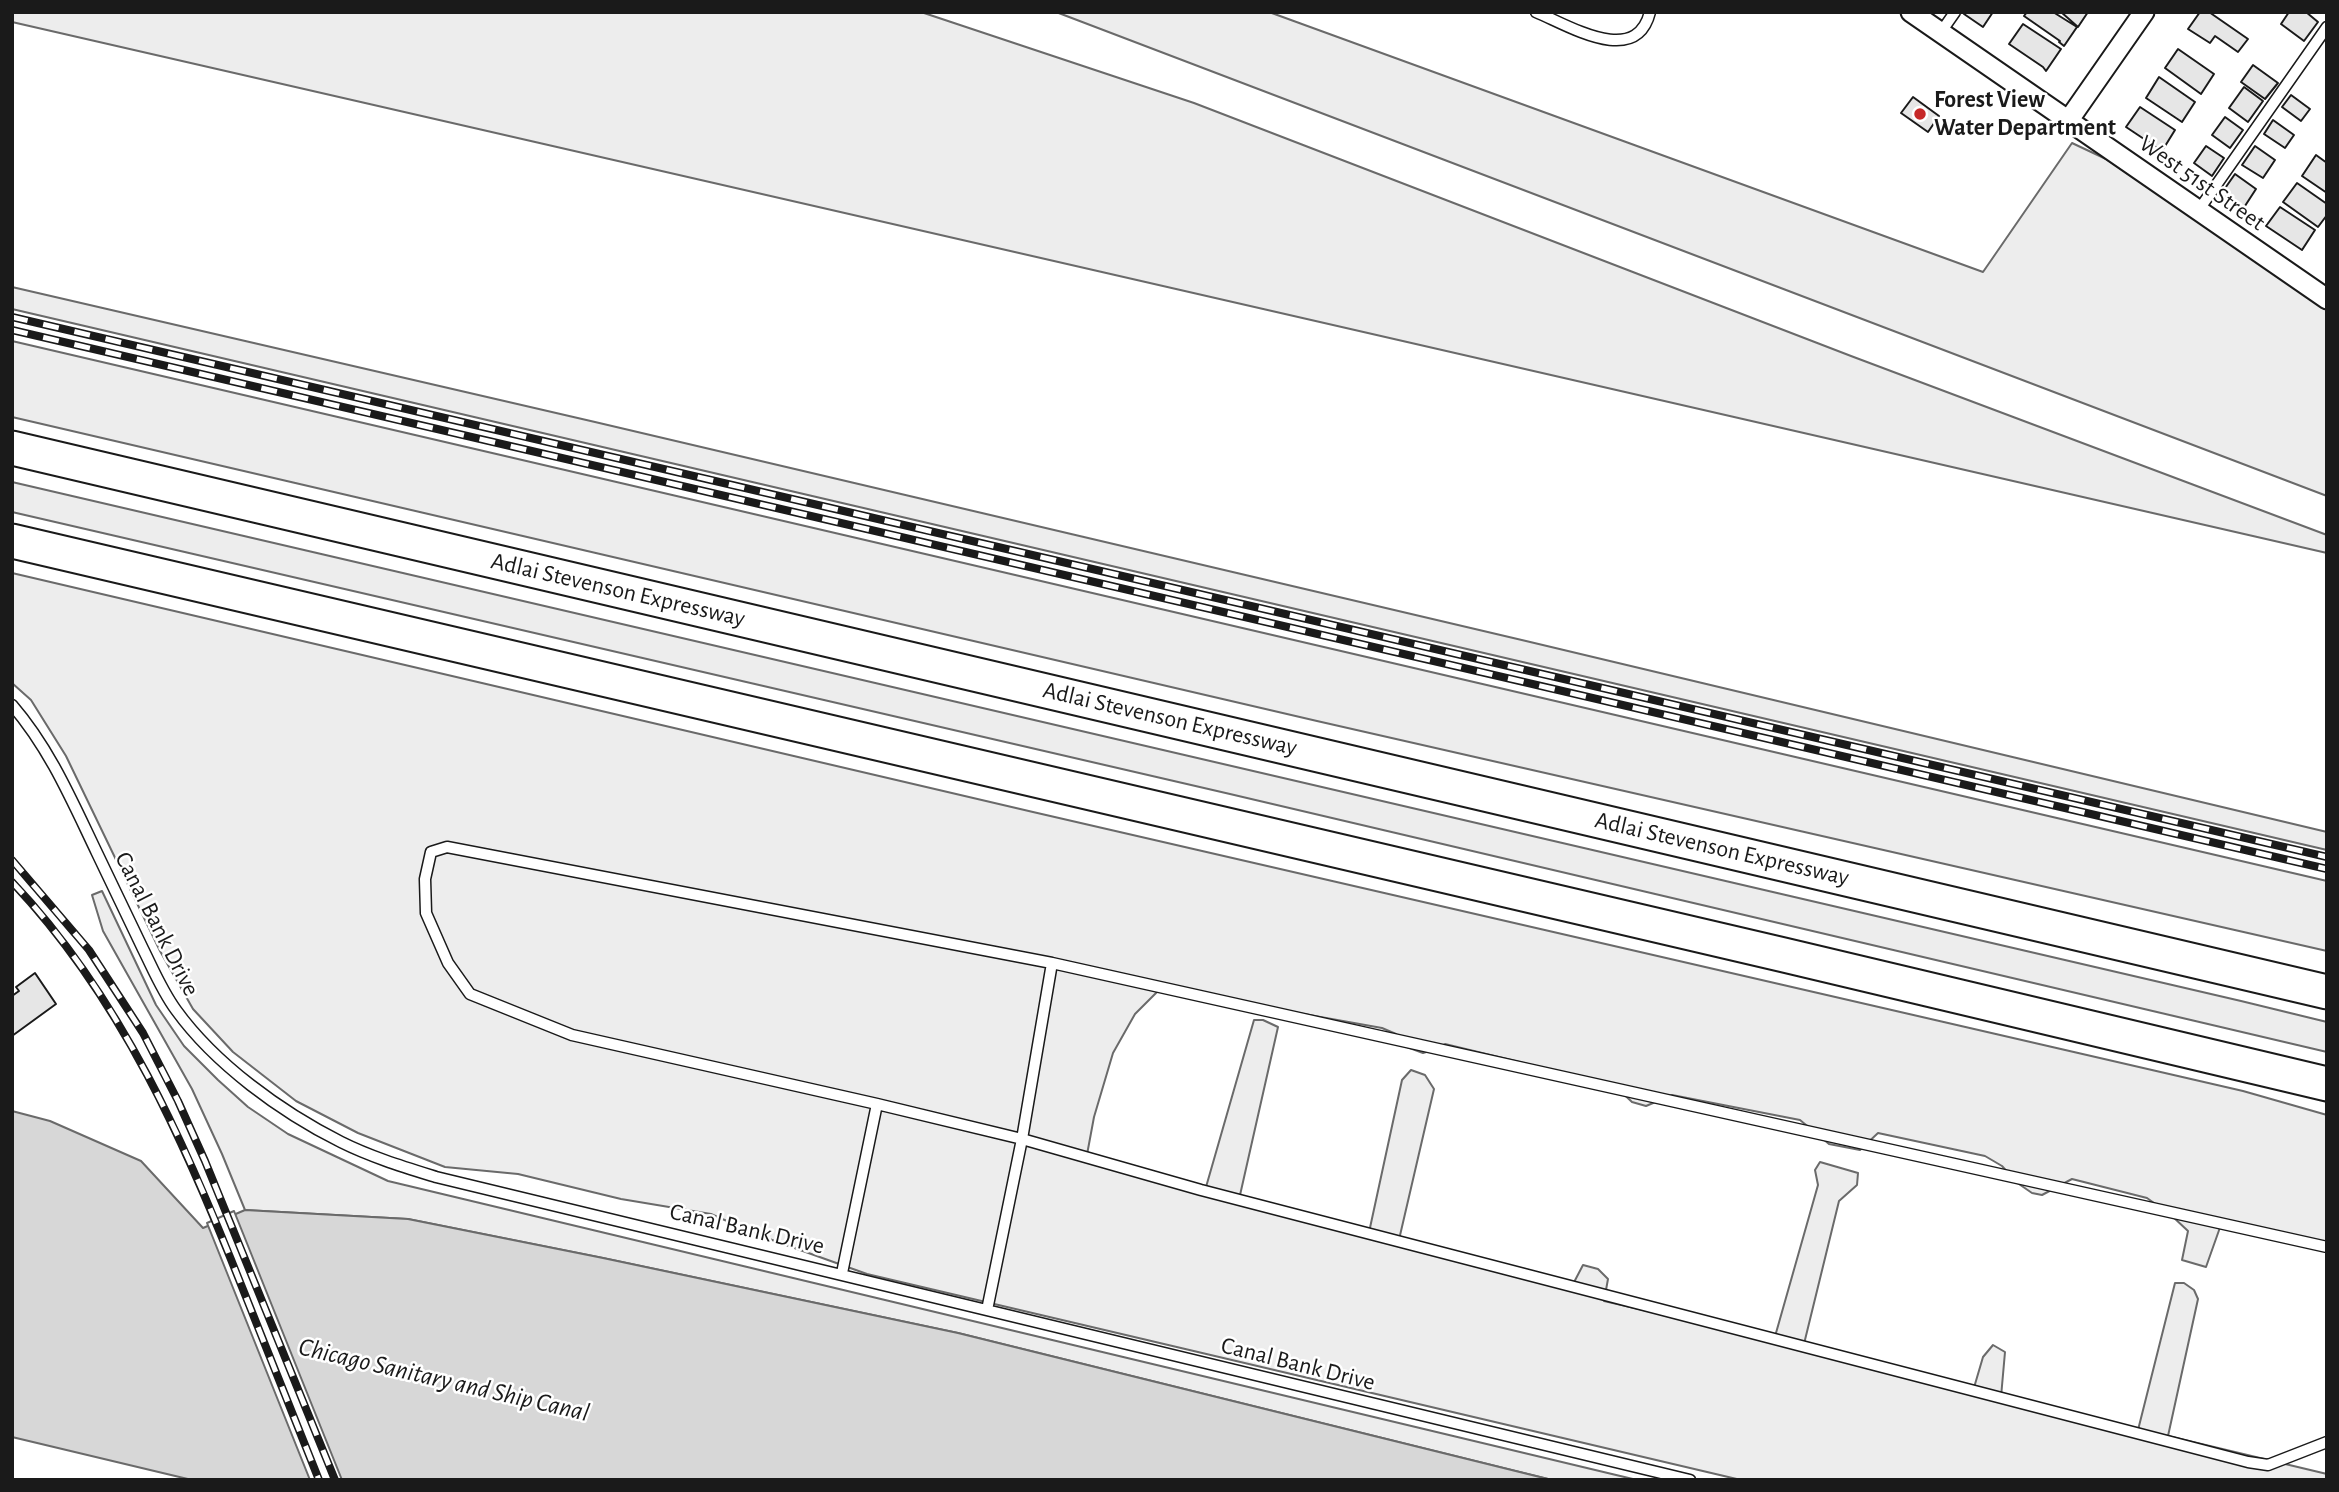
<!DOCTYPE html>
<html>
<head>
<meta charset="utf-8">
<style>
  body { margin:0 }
  #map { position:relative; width:2339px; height:1492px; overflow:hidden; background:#fff; font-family:"Alegreya Sans",sans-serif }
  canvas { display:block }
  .frame { position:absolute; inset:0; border:14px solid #1a1a1a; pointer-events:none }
</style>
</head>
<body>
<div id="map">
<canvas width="2339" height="1492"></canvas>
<div class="frame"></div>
</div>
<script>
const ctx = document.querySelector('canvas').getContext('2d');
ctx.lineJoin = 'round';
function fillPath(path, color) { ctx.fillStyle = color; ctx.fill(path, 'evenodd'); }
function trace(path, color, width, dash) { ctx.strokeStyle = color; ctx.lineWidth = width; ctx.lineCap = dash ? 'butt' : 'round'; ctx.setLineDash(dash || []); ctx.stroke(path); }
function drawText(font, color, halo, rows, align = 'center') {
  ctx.font = font + ' "Alegreya Sans",sans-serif'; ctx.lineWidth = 5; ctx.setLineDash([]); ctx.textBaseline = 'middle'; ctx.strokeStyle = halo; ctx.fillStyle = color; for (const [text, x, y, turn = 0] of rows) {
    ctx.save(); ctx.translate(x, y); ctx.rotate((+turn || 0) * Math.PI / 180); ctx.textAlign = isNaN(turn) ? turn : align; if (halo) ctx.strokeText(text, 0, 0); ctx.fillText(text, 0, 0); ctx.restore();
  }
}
const built = new Path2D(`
  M12,12H921L1194,103L1851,356L2327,535V553L12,22Z
  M1056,12H1269L1983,272L2072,143L2106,159L2327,309V496Z
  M12,287L595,422L1526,641L2327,832V850L12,309Z
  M12,341L2327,881V951L1317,721L12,417Z
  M12,482L2241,1001L2327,1022V1052L1230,794L12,512Z
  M12,573L1033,812L2243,1091L2327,1115V1243L2223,1219L2206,1267L2182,1260L2188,1231L2172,1216L2147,1198L2072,1179L2042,1195L2032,1193L2016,1182L2002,1166L1985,1156L1878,1133L1860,1150L1829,1144L1800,1120L1672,1095L1646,1106L1632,1102L1614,1085L1445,1044L1436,1049L1423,1053L1407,1047L1396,1034L1382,1028L1287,1011L1165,984L1135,1014L1113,1053L1094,1117L1086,1160L1204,1194L1254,1020H1263L1278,1027L1238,1204L1368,1237L1402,1080L1411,1070L1425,1075L1434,1089L1398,1244L1571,1288L1583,1265L1598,1269L1608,1279L1604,1301L1774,1340L1818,1185L1815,1170L1820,1162L1858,1173L1857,1185L1839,1201L1803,1348L1973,1391L1983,1357L1993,1345L2005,1352L2001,1397L2138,1430L2175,1283H2184L2194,1290L2198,1299L2168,1436L2327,1474V1480H1741L867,1274L761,1236L711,1214L621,1199L518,1174L445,1167L358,1133L296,1101L233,1052L193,1009L160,951L66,756L31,700L12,683Z
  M102,891L156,1005L184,1046L218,1080L248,1107L288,1134L388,1181L1637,1480H1552L958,1333L603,1258L408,1219L245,1210L222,1154L192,1089L103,931L92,895Z`);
const water = new Path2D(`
  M12,1111L50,1121L141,1161L203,1228L245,1210L408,1219L603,1258L958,1333L1552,1480H192L12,1437Z`);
const pier = new Path2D(`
  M234,1211L342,1480H310L207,1223Z`);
const building = new Path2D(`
  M1965,12H1993L1983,27L1964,14Z
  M2027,12H2053L2077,27L2064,46L2059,42L2060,41L2024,16Z
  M2061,12H2088L2078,27Z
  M2200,12H2209L2248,39L2238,52L2215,36L2210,43L2188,29Z
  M2289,12H2306L2318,22L2304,41L2281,24Z
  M2023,24L2061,49L2046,71L2043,67L2009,44Z
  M2178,49L2214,74L2201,94L2165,68Z
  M2253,65L2278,83L2265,99L2241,82Z
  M2159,77L2195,102L2182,122L2146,98Z
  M2244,87L2263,101L2248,122L2229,108Z
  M2291,95L2310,109L2301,121L2282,107Z
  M1913,97L1939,116L1928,132L1901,113Z
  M2140,107L2175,130L2162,151L2126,127Z
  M2225,117L2243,130L2230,148L2212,135Z
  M2273,120L2294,135L2285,148L2264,134Z
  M2206,146L2224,158L2212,176L2194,163Z
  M2255,146L2275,160L2263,178L2242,165Z
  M2316,155L2327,163V193L2302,176Z
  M2235,174L2256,189L2243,209L2221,194Z
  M2297,183L2327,204V215L2318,227L2283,202Z
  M2280,207L2315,230L2302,250L2266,226Z
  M35,973L56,1004L12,1036V996L19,991L16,987Z`);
const service = new Path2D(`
  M1536,12C1568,25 1636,68 1650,12
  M1941,32L1955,12
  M2198,211L2327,27
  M12,705C50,749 72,801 97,853C112,885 128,917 143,949C153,969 162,991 176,1010C215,1064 281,1112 341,1142C371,1157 404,1167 436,1177L1690,1480
  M2327,1247L1052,963L447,847L431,852L425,879L426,913L448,963L470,994L572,1035L877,1104L1022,1139L1201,1190L2248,1462L2268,1465L2327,1442
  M842,1273L877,1104
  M987,1310L1022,1139L1052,963`);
const minor = new Path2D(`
  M1911,12L2327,299
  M2068,121L2144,12`);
const motorway = new Path2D(`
  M12,448L2327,992
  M12,541L1784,955L2327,1084`);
const rail = new Path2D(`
  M12,317L2327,857
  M12,330L2327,869
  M12,860L89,950L143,1033L178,1101L205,1161L335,1480
  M12,882C122,998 186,1145 244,1292C269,1355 294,1417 319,1480`);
const markers = [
  [1920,114,7,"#c62828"]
];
const poiNames = [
  ["Forest View",1934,100],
  ["Water Department",1934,128]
];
const streetNames = [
  ["West 51st Street",2202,183,35],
  ["Adlai Stevenson Expressway",618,590,13],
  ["Adlai Stevenson Expressway",1170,719,13],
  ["Adlai Stevenson Expressway",1722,849,13],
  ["Canal Bank Drive",157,924,63],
  ["Canal Bank Drive",747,1229,13],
  ["Canal Bank Drive",1298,1364,14]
];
const waterNames = [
  ["Chicago Sanitary and Ship Canal",444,1380,13]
];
fillPath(built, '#ededed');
trace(built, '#6a6a6a', 2);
fillPath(water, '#d7d7d7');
trace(water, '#6a6a6a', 2);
fillPath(pier, '#fff');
trace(pier, '#6a6a6a', 2);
fillPath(building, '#e6e6e6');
trace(building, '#1a1a1a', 2);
trace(service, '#1a1a1a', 13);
trace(minor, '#1a1a1a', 23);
trace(motorway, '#1a1a1a', 37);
trace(service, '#fff', 10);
trace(minor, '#fff', 19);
trace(motorway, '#fff', 33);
trace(rail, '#1a1a1a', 8);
trace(rail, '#fff', 5, [16]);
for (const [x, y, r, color] of markers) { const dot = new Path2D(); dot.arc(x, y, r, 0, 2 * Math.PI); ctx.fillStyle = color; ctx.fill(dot); trace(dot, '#fff', 2.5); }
drawText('bold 24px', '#1a1a1a', '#fff', poiNames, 'left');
drawText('24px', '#1a1a1a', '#fff', streetNames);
drawText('italic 26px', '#1a1a1a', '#fff', waterNames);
</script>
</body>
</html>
